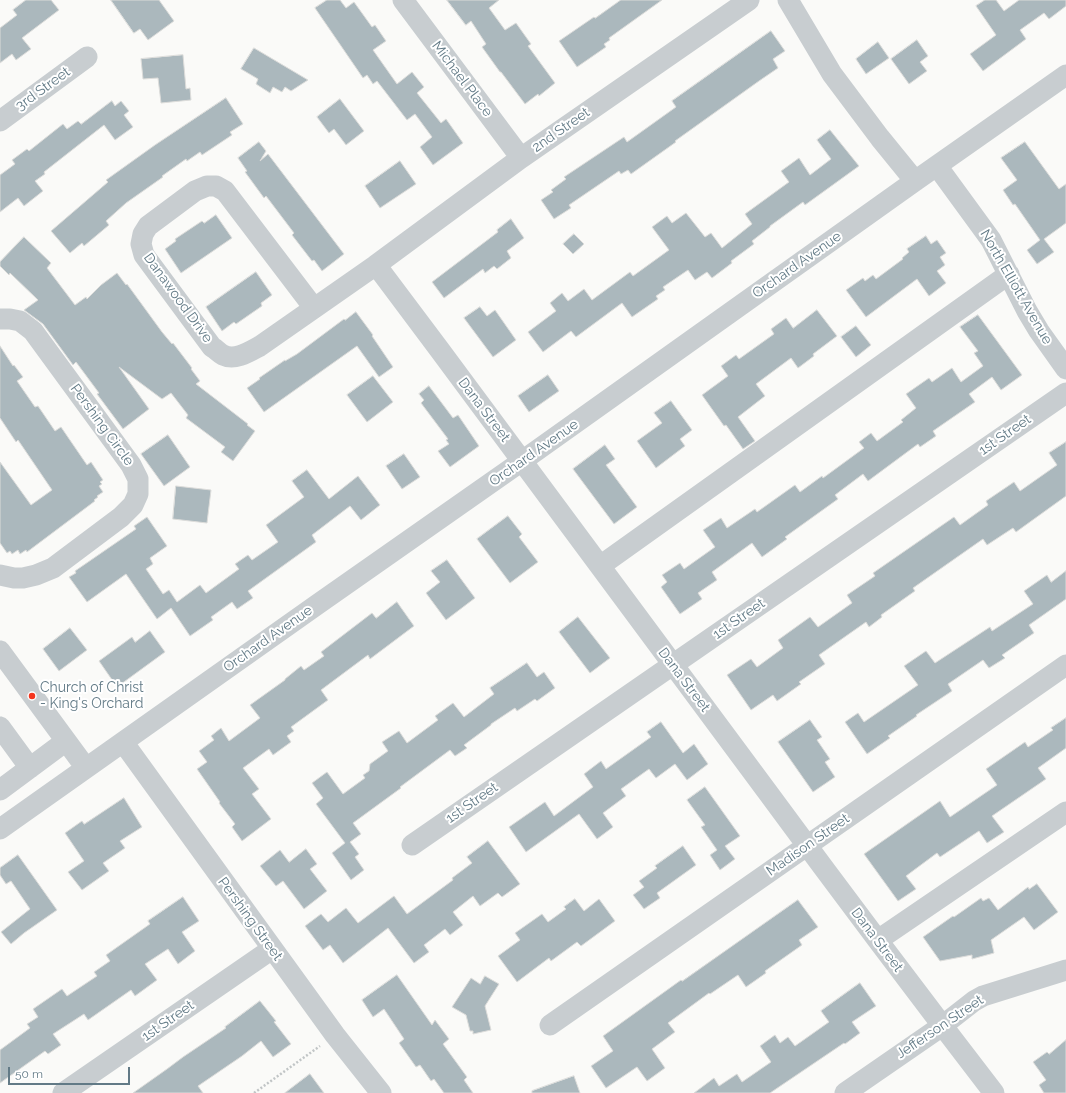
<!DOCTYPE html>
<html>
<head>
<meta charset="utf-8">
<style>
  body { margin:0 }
  #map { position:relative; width:1066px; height:1093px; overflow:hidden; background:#fafaf8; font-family:Raleway,sans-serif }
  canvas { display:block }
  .scale { position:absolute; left:8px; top:1067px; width:122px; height:18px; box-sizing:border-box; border:2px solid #627a86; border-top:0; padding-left:5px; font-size:12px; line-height:14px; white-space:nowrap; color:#627a86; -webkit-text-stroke:3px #fff; paint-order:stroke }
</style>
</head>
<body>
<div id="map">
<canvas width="1066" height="1093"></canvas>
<div class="scale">50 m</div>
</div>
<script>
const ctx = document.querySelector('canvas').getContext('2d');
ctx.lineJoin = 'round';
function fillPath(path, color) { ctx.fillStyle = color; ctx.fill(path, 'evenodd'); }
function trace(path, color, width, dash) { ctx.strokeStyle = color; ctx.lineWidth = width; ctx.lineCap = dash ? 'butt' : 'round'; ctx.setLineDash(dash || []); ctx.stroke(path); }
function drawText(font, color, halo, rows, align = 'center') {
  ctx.font = font + ' Raleway,sans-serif'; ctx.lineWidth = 4; ctx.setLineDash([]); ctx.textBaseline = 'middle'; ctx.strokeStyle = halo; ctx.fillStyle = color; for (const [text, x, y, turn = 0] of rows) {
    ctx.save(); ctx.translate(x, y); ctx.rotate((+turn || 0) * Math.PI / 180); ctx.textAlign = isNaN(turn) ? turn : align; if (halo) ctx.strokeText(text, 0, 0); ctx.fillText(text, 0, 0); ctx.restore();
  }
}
const building = new Path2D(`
  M26,0H51L59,10L22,38L31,49L16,60L12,54L0,63V28L17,15L13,10Z
  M111,0H159L174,21L148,40L140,29L134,33Z
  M327,0H340L346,8L354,2L372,27L375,25L386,41L373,50L397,84L412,72L424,87L417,93L441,123L446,119L463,143L433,165L420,147L432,137L415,114L407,120L377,81L373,84L367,75L363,78L315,8Z
  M447,0H499L489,8L505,30L516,23L531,44L528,46L555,83L539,96L538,94L525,104L501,72H500L482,47L486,44L471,21L466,25Z
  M621,0H662L609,38L610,40L604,44L606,47L577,67L559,41L594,17L595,18Z
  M985,0H996L1004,11L1019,0H1066V6L1049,19L1044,13L1020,30L1026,39L983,71L970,54L996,35L976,6Z
  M771,31L785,51L773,59L778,68L759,81L675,141L676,142L631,174L628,170L621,174L619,171L569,205L571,208L554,219L541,200L553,192L551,190L566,179L564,177L624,137L627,142L676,107L672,101Z
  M917,40L928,56L920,62L927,71L909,84L891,59Z
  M878,42L889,58L866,74L856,59Z
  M254,48L308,80L291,91L285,87L282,92L273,87L270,93L256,84L258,79L241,69Z
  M183,55L186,89L190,88L191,100L161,103L158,78L143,79L141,59Z
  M226,98L243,124L230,132L232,135L202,155L200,152L187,161L186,159L162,176L163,177L126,203L106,221L109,225L84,246L82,243L70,253L51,231L108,182L106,180L155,145Z
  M340,99L364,131L346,145L334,129L329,133L317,117Z
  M112,101L115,106L121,101L129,111L124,115L133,127L115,140L104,125L44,172L45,174L35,181L43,191L24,206L18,198L0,212V175L15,164L12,160L27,149L29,151L63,124L67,129L78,121L81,124Z
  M830,130L859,166L805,205L803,202L770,226V227L752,241L754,244L731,261L732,263L712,278L707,272L695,280L688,270L663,287L665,290L656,296L658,299L632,317L622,303L576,337L571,331L543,352L528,332L556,311L550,303L562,293L568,301L584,289L592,300L630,272L633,276L669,250L652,227L667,216L672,223L686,213L705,237L711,233L722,248L752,224L745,214L789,182L781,171L799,158L810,175L831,159L817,140Z
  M259,142L266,151L260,161L268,154L344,254L322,271L314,260L312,261L292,235L294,233L266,196L264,198L245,172L247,171L238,158Z
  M1025,142L1059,189L1066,184V223L1044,239L1054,252L1037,264L1027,250L1040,240L1015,204L1013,205L1003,190L1017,180L1001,158Z
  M400,161L416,184L380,208L365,186Z
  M216,215L232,238L181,273L165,249L176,241L175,239L202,221L204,223Z
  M511,219L524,238L507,251L511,258L497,269L494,266L485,273L483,269L444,298L432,282L498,232L497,230Z
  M574,234L584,244L573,254L563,244Z
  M926,236L931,244L937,240L946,253L940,257L945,265L937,271L946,283L929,296L917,279L866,317L846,290L863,278L865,281L873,275L876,279L903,259L902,258L909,252L907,249Z
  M24,237L51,263L47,268L75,305L86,297L87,299L101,285L117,273L126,285L127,284L162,332L172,344L173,343L192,368L191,369L200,381L196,384L248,424L247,425L255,431L233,461L221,452L225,447L186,418L188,415L171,393L162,399L119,367L149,409L123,429L97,394L99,393L76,362L73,365L43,324L24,310L38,300L10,273L9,275L0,266V262Z
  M256,272L272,295L261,303L262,306L236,324L234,322L222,331L206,307Z
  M480,307L487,316L495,310L516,340L493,357L464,318Z
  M817,310L837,336L813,354L814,356L798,368L791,358L756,384L765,396L738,417L755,441L743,449L726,425L724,426L702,395L728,376L721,366L736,355L739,359L774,334L771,329L786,318L793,328Z
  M356,312L373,335L372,336L393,367L379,377L357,346L264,412L247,388L260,379L259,378L285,360V361L297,354L344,319L345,320Z
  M978,315L1022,375L1001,390L992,377L969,394L975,402L933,431L936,436L920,447L918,444L868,481L863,474L835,495L838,499L785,537L787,539L762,557L752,543L712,572L717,580L698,593L702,599L680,614L661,587L667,582L662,575L680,563L684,569L715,547L703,530L721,518L727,528L755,509L757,512L795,485L800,492L822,476L823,478L864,448L859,442L871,433L877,441L903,422L901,420L916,408L906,394L929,378L932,382L952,368L961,382L983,366L974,353L978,351L960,327Z
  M856,326L871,345L856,357L841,337Z
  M0,346L13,366L14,365L23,377L17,381L35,407L38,406L55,431L61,427L87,465L91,462L103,480L100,482L102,484L99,486L103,492L97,496L98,497L94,500L95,501L27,552L26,550L20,554L18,550L12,554L10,551L7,553L0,543V462L31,505L52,490L18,440L16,442L0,418Z
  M548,375L559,391L529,412L518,396Z
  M373,376L393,402L367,422L347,395Z
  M429,386L453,418L458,415L479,446L450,467L438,451L449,444L446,440L448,439L421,403L424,400L419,394Z
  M671,401L692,430L680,439L685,446L656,468L637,441L662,423L654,413Z
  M168,435L190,467L164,486L141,454Z
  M1066,442V496L1016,532L1013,528L987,545L983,539L913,588L915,591L881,615L882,617L869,627L866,622L819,655L825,664L799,682L801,684L777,701L773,695L751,710L727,675L751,659L757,667L783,648L778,640L810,617L818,627L852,603L847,595L875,576L873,573L954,517L960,525L988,505L986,501L1014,482L1020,491L1057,465L1049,453Z
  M605,445L615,459L606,465L637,507L614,524L573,469Z
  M404,454L420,477L402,489L386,466Z
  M307,470L329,499L358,476L380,505L361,520L350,506L312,535L316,542L248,591L253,598L237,609L232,602L211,617L213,620L190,636L171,608L157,619L126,574L87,602L69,577L76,573L75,571L136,529L134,526L147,517L167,546L150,558L153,564L146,569L163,594L169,590L177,602L200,585L206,593L239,569L235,564L248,555L252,560L278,542L266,525L304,497L292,481Z
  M176,486L211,490L207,523L173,519Z
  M508,516L522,534L519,537L538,562L510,583L477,539Z
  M447,560L475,598L446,620L426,593L440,582L431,571Z
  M1066,571V599L1029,625L1034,633L1002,655L1005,658L989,668L983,660L948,684L952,691L916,715L917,716L888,736L890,738L867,754L845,722L858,713L864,722L918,685L904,666L926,651L935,663L990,627L992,631L1033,604L1024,591L1047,575L1051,582Z
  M397,602L414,626L370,659L368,655L321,690L328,700L291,727L294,731L287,736L291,742L273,755L269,749L243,768L259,789L252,794L271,819L242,841L232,827L235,824L219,803L220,802L197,769L207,762L199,751L214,740L211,736L221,728L229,741L260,718L250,705L285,680V679L301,666L304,670L324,656L321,652L372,613L376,618Z
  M578,617L610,658L590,673L559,632Z
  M70,628L87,650L59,671L43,649Z
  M150,631L165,652L117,687L99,661L132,637L135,642Z
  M527,663L537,677L544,672L555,688L537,701L535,699L517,711L515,708L491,724V725L464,745L467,748L455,756L450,750L400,787L401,788L353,823L361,834L350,842L359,854L355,857L364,870L351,880L332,853L345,843L316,804L323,798L312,783L327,772L343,794L365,778L363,775L369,771L370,764L388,751L382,742L399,731L407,743L438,720L435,716L453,703L464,717L494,694L490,688Z
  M1066,718V748L1038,768L1046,779L992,816L1004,832L987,843L979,831L940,857L937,853L906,876L916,889L898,901L864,854L940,801L950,817L997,785L986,769L1025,742L1028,747L1053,730L1051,728Z
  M810,720L822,737L817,740L830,759L825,762L835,777L813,792L778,742Z
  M661,722L683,753L694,744L708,764L687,780L675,764L656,778L649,769L621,789L626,796L603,813L613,827L597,839L579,814L526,852L509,827L545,802L554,816L593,787L584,774L601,761L606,769L651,737L647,732Z
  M705,787L740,836L725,846L735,859L720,870L710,855L717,850L701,827L705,825L687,800Z
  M124,798L142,827L120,841L125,848L103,863L109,871L82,890L68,872L84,861L65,833L82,821L84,824Z
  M488,841L520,884L502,897L498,893L480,906L473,896L453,912L463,925L450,935L445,929L424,945L429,952L414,963L388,928L343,963L330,945L323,950L305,926L321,914L328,922L346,908L358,923L394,896L407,914L453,880L452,878L472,863L467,857Z
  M683,846L696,865L657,893L660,898L644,909L633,895L644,887L639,881L657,868L655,866Z
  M306,849L317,864L310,869L327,891L304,909L283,881L276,886L260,866L280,850L289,862Z
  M18,855L57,910L24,933L11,944L1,932L30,909L11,881L6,884L0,875V868Z
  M1037,884L1058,912L1034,930L1024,917L991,940L994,953L972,959V955L940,961L923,937L953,916L954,917L981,898L983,901L989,898L998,910L1028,887L1029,889Z
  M183,897L199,921L182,932L195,951L178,964L168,949L145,964L157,980L135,996L131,990L88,1020L84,1014L53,1034L61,1045L48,1054L45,1051L0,1083V1050L30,1028L27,1024L38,1017L33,1009L62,989L67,996L97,976L94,972L110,961L106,955L150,924L148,921Z
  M575,899L584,911L599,899L615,921L581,946L577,942L551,961L549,958L517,982L498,956L520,940L515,933L542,914L548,922L566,909L564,907Z
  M798,900L818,927L799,940L802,945L765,971L766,973L746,987L738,975L710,994L709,993L668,1023L675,1032L652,1049L665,1068L647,1081L637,1067L606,1088L591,1066L613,1051L603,1036L681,980L682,981Z
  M397,975L432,1025L435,1020L449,1039L443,1044L467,1077L464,1080L473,1093H444L434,1079L431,1081L420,1065L416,1067L399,1043L404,1039L384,1009L373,1017L362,1000Z
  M485,976L499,984L485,1006L491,1030L473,1034V1031H470L466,1015L452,1007L471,978L480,984Z
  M860,983L876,1006L852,1022L860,1033L845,1044L844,1043L770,1093H694L714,1078L719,1086L737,1074L742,1082L771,1062L760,1046L775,1035L780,1043L788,1037L795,1046L829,1022L821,1011Z
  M260,1001L276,1021L274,1022L291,1044L273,1057L261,1041L242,1056L198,1086L203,1093H133L167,1069L183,1057L226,1028L225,1027Z
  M1066,1040V1093H1044L1039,1085L1046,1080L1033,1062L1047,1052L1049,1054Z
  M310,1074L324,1093H285Z
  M574,1076L580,1093H532V1091Z`);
const path = new Path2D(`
  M254,1093L320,1046`);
const minor = new Path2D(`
  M403,0L521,158
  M788,0L832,74L880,138L915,181
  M0,121L87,57
  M937,166L991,240L1027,311L1039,331L1066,369
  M376,265C507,439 635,615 766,790C841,892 917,993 994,1093
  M314,308L225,191L216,186H207L195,191L148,226L143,234L141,244L144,255L212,347C216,349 219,353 223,355C235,361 249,352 260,346L376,265L521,158L749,0
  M0,319H10L20,321L33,331L131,465L138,479V494L133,505L121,517L53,568L36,575L23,578H14L0,575
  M600,566L1009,274
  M0,651L86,768
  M0,727L30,768
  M123,742L335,1035L381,1093
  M0,790L66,741
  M0,829L318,604L522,461L915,181L1066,75
  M412,845L1066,393
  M878,940L1066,812
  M550,1025L1066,665
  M63,1093L272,949
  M845,1093L942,1026L974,1001L983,996L1066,970`);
const markers = [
  [32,696,4,"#f4351e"]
];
const streetNames = [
  ["Michael Place",462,79,53],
  ["3rd Street",43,89,-36],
  ["2nd Street",561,130,-35],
  ["Orchard Avenue",797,265,-35],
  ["North Elliott Avenue",1016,287,60],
  ["Danawood Drive",178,298,54],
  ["Dana Street",484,410,53],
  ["Pershing Circle",102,425,54],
  ["1st Street",1005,435,-35],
  ["Orchard Avenue",534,453,-35],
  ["1st Street",739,619,-35],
  ["Orchard Avenue",268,639,-35],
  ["Dana Street",684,680,53],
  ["1st Street",472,803,-35],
  ["Madison Street",808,845,-35],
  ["Pershing Street",250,919,54],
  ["Dana Street",877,940,53],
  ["1st Street",168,1021,-35],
  ["Jefferson Street",940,1027,-34]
];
const poiNames = [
  ["Church of Christ",40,688],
  ["- King's Orchard",40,704]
];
fillPath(building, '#abb8bd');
trace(building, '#dcdcda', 1);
trace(path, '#c1c5c6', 2.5, [2, 2]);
trace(minor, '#c8cdd0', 21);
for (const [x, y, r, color] of markers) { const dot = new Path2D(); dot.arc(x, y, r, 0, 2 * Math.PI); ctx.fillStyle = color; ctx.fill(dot); trace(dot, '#fff', 1.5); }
drawText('14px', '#627a86', '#fff', streetNames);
drawText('14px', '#627a86', '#fff', poiNames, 'left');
</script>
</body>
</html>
